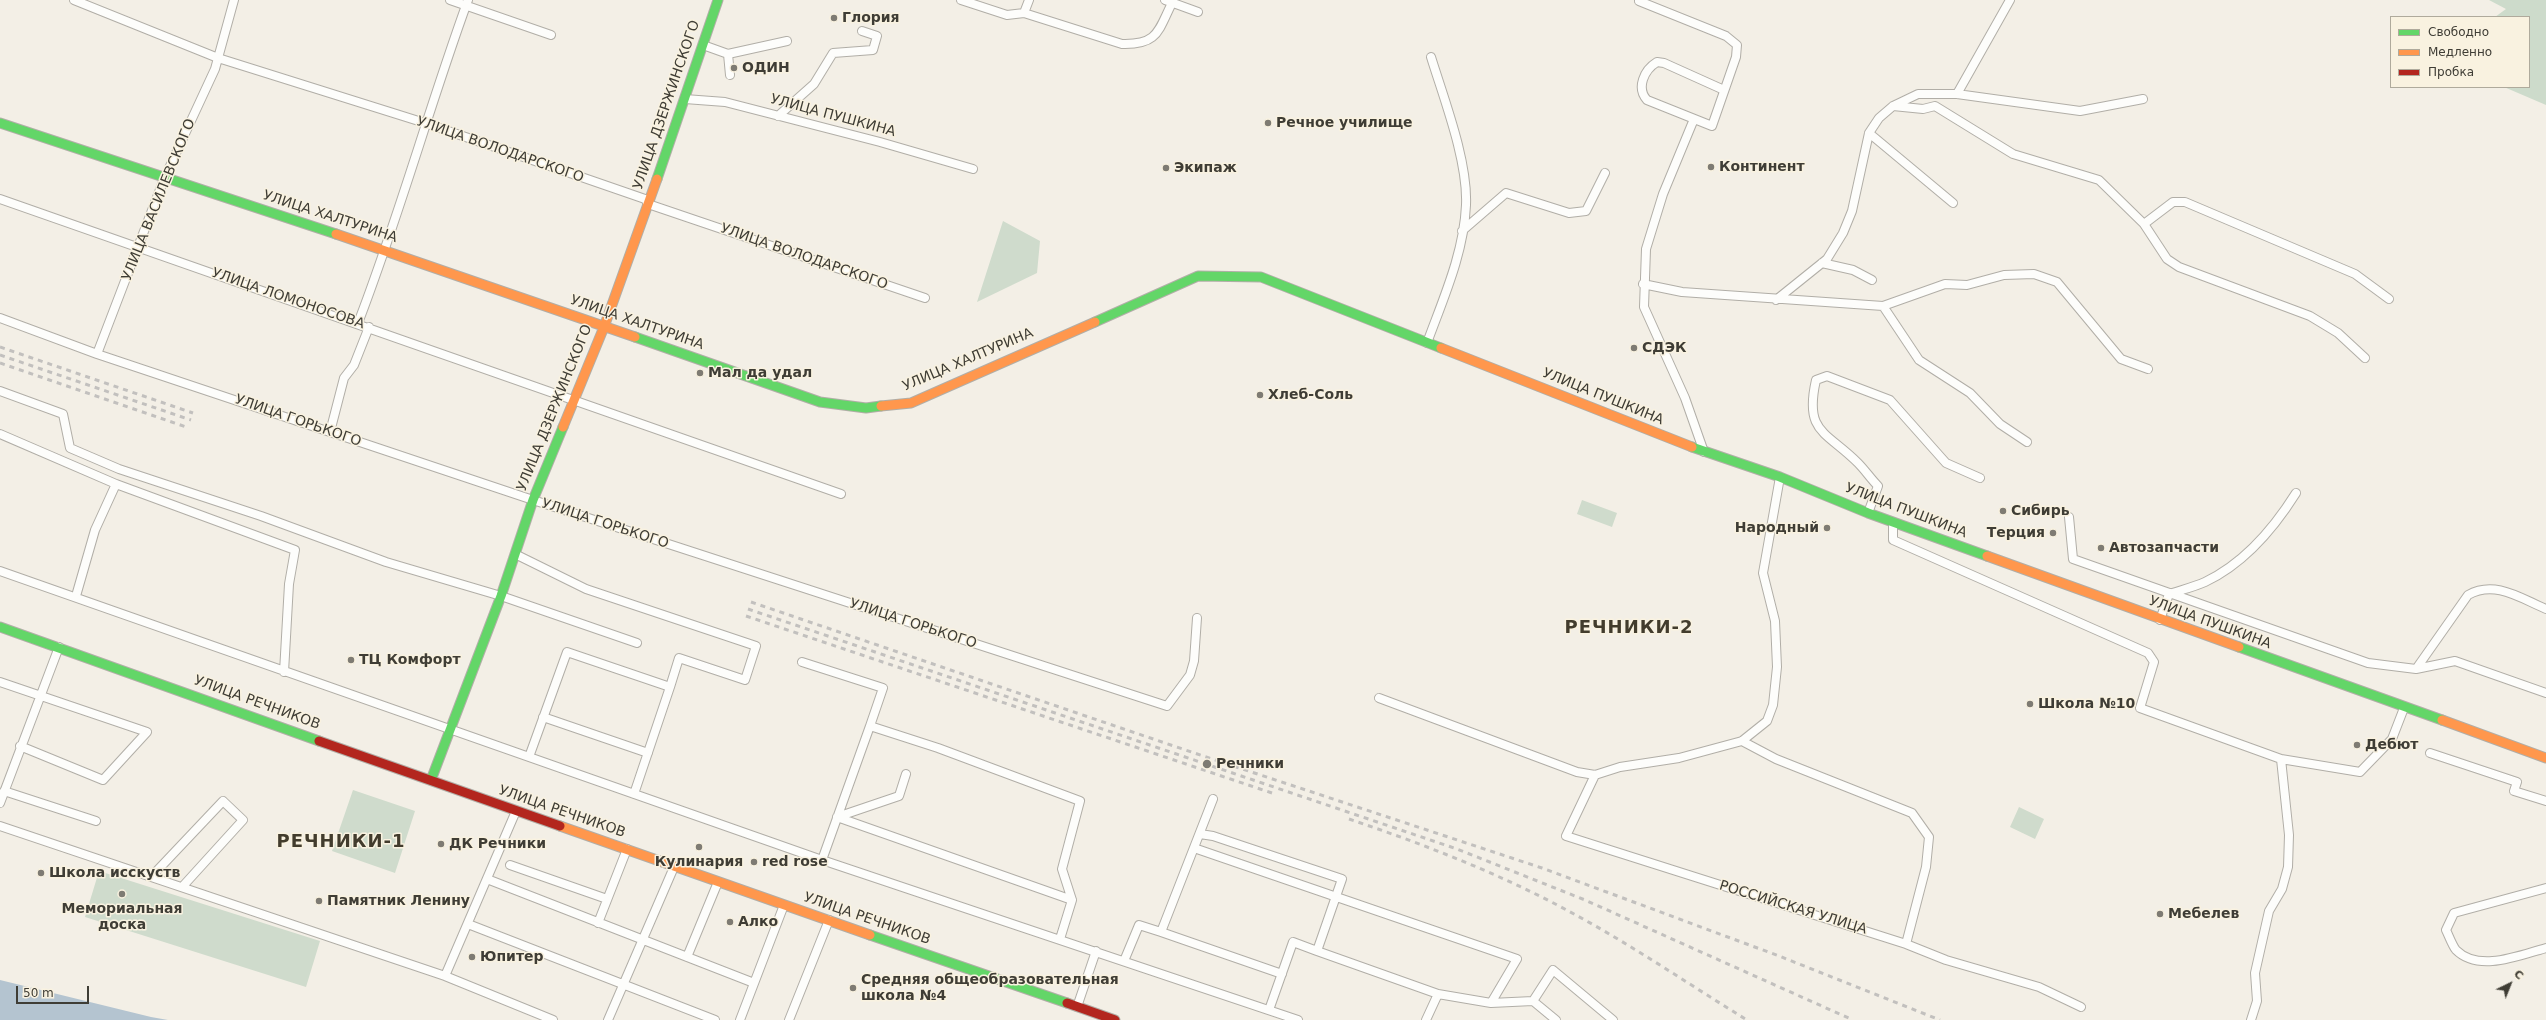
<!DOCTYPE html>
<html>
<head>
<meta charset="utf-8">
<style>
  body { margin:0 }
  #map { position:relative; width:2546px; height:1020px; overflow:hidden; background:#f3efe6; font-family:"DejaVu Sans",sans-serif }
  canvas { display:block }
  .legend { position:absolute; left:2390px; top:16px; width:140px; height:72px; box-sizing:border-box; background:#f9f2e0; border:1px solid #afaa9c; margin:0; padding:5px 7px; list-style:none; font-size:12px; color:#3f3d35 }
  .legend li { display:flex; align-items:center; gap:8px; height:20px }
  .legend b { width:20px; border:1px solid #afaa9c }
  .north { position:absolute; left:2490px; top:964px; width:40px; height:40px; -webkit-text-stroke:3px #f9f2e0; paint-order:stroke; rotate:43deg; font-size:11px; font-weight:700; line-height:16px; text-align:center; color:#3f3d35 }
  .north::after { content:''; display:block; margin:auto; width:14px; height:18px; background:#3f3d35; clip-path:polygon(50% 0,100% 100%,50% 72%,0 100%) }
  .scale { position:absolute; left:16px; top:986px; width:73px; height:18px; box-sizing:border-box; border:2px solid #3f3d35; border-top:0; padding-left:5px; font-size:12px; line-height:14px; white-space:nowrap; color:#3f3d35; -webkit-text-stroke:3px #f9f2e0; paint-order:stroke }
</style>
</head>
<body>
<div id="map">
<canvas width="2546" height="1020"></canvas>
<ul class="legend">
<li><b style="height:5px;background:#63d668"></b>Свободно</li>
<li><b style="height:5px;background:#ff974d"></b>Медленно</li>
<li><b style="height:5px;background:#b3261e"></b>Пробка</li>
</ul>
<div class="north">С</div>
<div class="scale">50 m</div>
</div>
<script>
const ctx = document.querySelector('canvas').getContext('2d');
ctx.lineJoin = 'round';
function fillPath(path, color) { ctx.fillStyle = color; ctx.fill(path, 'evenodd'); }
function trace(path, color, width, dash) { ctx.strokeStyle = color; ctx.lineWidth = width; ctx.lineCap = dash ? 'butt' : 'round'; ctx.setLineDash(dash || []); ctx.stroke(path); }
function drawText(font, color, halo, rows, align = 'center') {
  ctx.font = font + ' "DejaVu Sans",sans-serif'; ctx.lineWidth = 3; ctx.setLineDash([]); ctx.textBaseline = 'middle'; ctx.strokeStyle = halo; ctx.fillStyle = color; for (const [text, x, y, turn = 0] of rows) {
    ctx.save(); ctx.translate(x, y); ctx.rotate((+turn || 0) * Math.PI / 180); ctx.textAlign = isNaN(turn) ? turn : align; if (halo) ctx.strokeText(text, 0, 0); ctx.fillText(text, 0, 0); ctx.restore();
  }
}
const green = new Path2D(`
  M1003,221L1040,241L1037,273L977,302Z
  M1582,500L1617,513L1612,527L1577,514Z
  M353,790L415,811L395,873L332,851Z
  M2019,807L2044,819L2035,839L2010,827Z
  M99,871L320,941L306,987L85,917Z`);
const forest = new Path2D(`
  M2489,0H2546V105L2504,87H2529V17H2495L2506,9Z`);
const water = new Path2D(`
  M0,980L151,1017L168,1020H0Z`);
const street = new Path2D(`
  M74,0L218,58L425,123L645,199L648,204L925,298
  M450,0L551,35
  M961,0L1007,15L1024,13L1122,44C1158,45 1158,31 1172,3
  M1165,0L1198,12
  M1639,1L1726,36L1737,45L1736,57L1712,126L1647,100C1636,88 1644,70 1657,62L1664,63L1724,90
  M1024,13L1029,0
  M703,45L728,54L787,41
  M728,54L730,75
  M1957,94L2010,0
  M685,99L725,102L880,142L973,169
  M1893,106L1923,109L1935,106L2013,154L2099,180L2144,224
  M778,116L814,84L833,53L873,50L877,36L862,31
  M1694,119L1663,194L1646,249L1644,307L1685,398L1704,452
  M1869,133L1953,203
  M0,199L841,494
  M1462,231L1506,193L1569,213L1586,211L1605,173
  M1822,263L1853,270L1872,280
  M1643,284L1682,292L1883,306L1945,284L1967,285L2004,275L2034,274L2057,282L2121,359L2148,369
  M1776,300L1827,259L1843,233L1852,211L1869,133L1879,118L1893,106L1918,94H1957L2080,111L2143,99
  M1883,306L1919,360L1970,393L2000,424L2027,442
  M0,318L97,354L533,500L1167,706L1190,675L1194,661L1197,618
  M358,323C399,217 429,107 468,0
  M1427,343C1443,299 1464,253 1466,205C1468,161 1444,99 1431,57
  M97,354L164,179L215,69L234,0
  M2365,358L2338,333L2310,316L2179,267L2167,259L2144,224L2173,202H2185L2355,274L2389,299
  M0,391L63,414L70,448L119,469L261,516L386,562L501,596L637,643
  M330,432L344,378L354,365L369,327
  M0,434L116,484L295,550L289,584L284,672
  M1868,513L1878,486C1871,479 1865,470 1858,463C1826,431 1804,433 1816,380L1827,376L1890,400L1946,463L1980,478
  M2069,517L2073,559L2368,663L2416,669L2468,595C2495,580 2520,598 2546,609
  M1893,522V540L2148,653L2154,662L2140,708L2281,759L2360,772L2392,739L2404,708
  M515,554L586,589L756,646L745,680L679,658L670,687
  M0,571L822,860L1298,1020
  M76,596L95,530L116,484
  M2160,620L2169,594C2181,590 2194,587 2205,582C2243,564 2274,528 2296,493
  M802,662L883,688L870,726
  M2416,669L2455,661L2546,693
  M0,682L147,732L103,780L20,746
  M1379,698L1577,772L1595,775L1620,767L1679,758L1742,741L1767,721L1773,705L1777,667L1775,621L1763,573L1780,477
  M543,717L648,753
  M1742,741L1776,759L1912,813L1929,837L1926,867L1906,944
  M2430,753L2517,782L2514,791L2546,801
  M529,757L567,652L670,687L634,794
  M1595,775L1566,836L1906,944L1946,960L2039,987L2081,1007
  M4,791L96,821
  M0,803L59,647
  M837,817L1072,900
  M837,817L899,796L906,774
  M0,826L445,976L553,1020
  M1200,834L1213,836L1342,879L1317,951L1293,942L1269,1010
  M1194,848L1517,959L1491,1003L1438,994L1426,1020
  M822,860L870,726L938,748L1080,801L1062,869L1072,900L1060,939
  M510,865L607,899
  M152,876L223,801L243,820L183,886
  M487,879L754,983
  M2546,888L2454,913L2446,930C2449,936 2452,945 2456,950C2479,973 2520,955 2546,948
  M598,923L627,849
  M468,924L715,1020
  M1161,932L1282,974
  M1317,951L1438,994
  M687,957L718,882
  M1124,961L1139,925L1161,932L1213,799
  M445,976L516,811
  M1533,1001L1553,970L1613,1020
  M1491,1003L1533,1001L1556,1020
  M1077,1007L1096,951
  M608,1020L674,867
  M740,1020L784,905
  M789,1020L829,920
  M2251,1020L2257,1001L2255,973L2269,911L2282,889L2288,867L2289,835L2281,759`);
const fast = new Path2D(`
  M0,123L336,234
  M657,179L718,0
  M1095,322L1198,276L1261,277L1441,348
  M635,337L820,402L866,408L881,406
  M1692,447L1780,477L1868,513L1987,556
  M0,627L319,741
  M2239,647L2442,720
  M431,780L501,596L533,500L563,427
  M870,935L1067,1003`);
const slow = new Path2D(`
  M336,234L635,337
  M1441,348L1692,447
  M881,406L911,403L1095,322
  M563,427L604,327L657,179
  M1987,556L2239,647
  M2442,720L2546,758
  M560,826L870,935`);
const jam = new Path2D(`
  M319,741L560,826
  M1067,1003L1115,1020`);
const rail = new Path2D(`
  M0,347L193,413
  M0,355L191,420
  M0,363L189,428
  M751,602L1209,758L1542,868L1779,956L1940,1020
  M748,609L1457,849L1585,900L1853,1020
  M746,616L1275,794
  M1349,819C1426,845 1503,875 1574,914C1633,946 1690,985 1747,1020`);
const markers = [
  [834,18,4,"#7e7b73"],
  [734,68,4,"#7e7b73"],
  [1268,123,4,"#7e7b73"],
  [1711,167,4,"#7e7b73"],
  [1166,168,4,"#7e7b73"],
  [1634,348,4,"#7e7b73"],
  [700,373,4,"#7e7b73"],
  [1260,395,4,"#7e7b73"],
  [2003,511,4,"#7e7b73"],
  [1827,528,4,"#7e7b73"],
  [2053,533,4,"#7e7b73"],
  [2101,548,4,"#7e7b73"],
  [351,660,4,"#7e7b73"],
  [2030,704,4,"#7e7b73"],
  [2357,745,4,"#7e7b73"],
  [1207,764,5,"#7e7b73"],
  [441,844,4,"#7e7b73"],
  [699,847,4,"#7e7b73"],
  [754,862,4,"#7e7b73"],
  [41,873,4,"#7e7b73"],
  [122,894,4,"#7e7b73"],
  [319,901,4,"#7e7b73"],
  [2160,914,4,"#7e7b73"],
  [730,922,4,"#7e7b73"],
  [472,957,4,"#7e7b73"],
  [853,988,4,"#7e7b73"]
];
const poiNames = [
  ["Глория",842,18],
  ["ОДИН",742,68],
  ["Речное училище",1276,123],
  ["Континент",1719,167],
  ["Экипаж",1174,168],
  ["СДЭК",1642,348],
  ["Мал да удал",708,373],
  ["Хлеб-Соль",1268,395],
  ["Сибирь",2011,511],
  ["Народный",1819,528,"right"],
  ["Терция",2045,533,"right"],
  ["Автозапчасти",2109,548],
  ["ТЦ Комфорт",359,660],
  ["Школа №10",2038,704],
  ["Дебют",2365,745],
  ["Речники",1216,764],
  ["ДК Речники",449,844],
  ["Кулинария",699,862,"center"],
  ["red rose",762,862],
  ["Школа исскуств",49,873],
  ["Памятник Ленину",327,901],
  ["Мемориальная",122,909,"center"],
  ["доска",122,925,"center"],
  ["Мебелев",2168,914],
  ["Алко",738,922],
  ["Юпитер",480,957],
  ["Средняя общеобразовательная",861,980],
  ["школа №4",861,996]
];
const streetNames = [
  ["УЛИЦА ДЗЕРЖИНСКОГО",667,105,-71],
  ["УЛИЦА ПУШКИНА",833,116,15],
  ["УЛИЦА ВОЛОДАРСКОГО",500,150,19],
  ["УЛИЦА ВАСИЛЕВСКОГО",159,200,-68],
  ["УЛИЦА ХАЛТУРИНА",330,217,18],
  ["УЛИЦА ВОЛОДАРСКОГО",804,257,19],
  ["УЛИЦА ЛОМОНОСОВА",288,299,19],
  ["УЛИЦА ХАЛТУРИНА",637,323,19],
  ["УЛИЦА ХАЛТУРИНА",968,360,-23],
  ["УЛИЦА ПУШКИНА",1603,397,22],
  ["УЛИЦА ДЗЕРЖИНСКОГО",555,408,-68],
  ["УЛИЦА ГОРЬКОГО",298,421,19],
  ["УЛИЦА ПУШКИНА",1906,511,21],
  ["УЛИЦА ГОРЬКОГО",605,524,18],
  ["УЛИЦА ПУШКИНА",2210,623,20],
  ["УЛИЦА ГОРЬКОГО",913,624,18],
  ["УЛИЦА РЕЧНИКОВ",257,703,20],
  ["УЛИЦА РЕЧНИКОВ",562,812,19],
  ["РОССИЙСКАЯ УЛИЦА",1793,908,17],
  ["УЛИЦА РЕЧНИКОВ",867,919,19]
];
const districtNames = [
  ["РЕЧНИКИ-2",1629,628],
  ["РЕЧНИКИ-1",341,842]
];
fillPath(green, '#cfdbcc');
fillPath(forest, '#cddbcb');
fillPath(water, '#b4c4d0');
trace(street, '#b1aea7', 10);
trace(fast, '#b1aea7', 11);
trace(slow, '#b1aea7', 11);
trace(jam, '#b1aea7', 11);
trace(street, '#fdfdfb', 8);
trace(fast, '#63d668', 9);
trace(slow, '#ff974d', 9);
trace(jam, '#b3261e', 9);
trace(rail, '#c2c0be', 3, [5, 5]);
for (const [x, y, r, color] of markers) { const dot = new Path2D(); dot.arc(x, y, r, 0, 2 * Math.PI); ctx.fillStyle = color; ctx.fill(dot); trace(dot, '#f9f2e0', 1.5); }
drawText('bold 14px', '#3f3d35', '#f9f2e0', poiNames, 'left');
drawText('14px', '#3f3d35', '#f9f2e0', streetNames);
ctx.letterSpacing = '1px';
drawText('bold 18px', '#423c2d', '#f9f2e0', districtNames);
ctx.letterSpacing = '0px';
</script>
</body>
</html>
